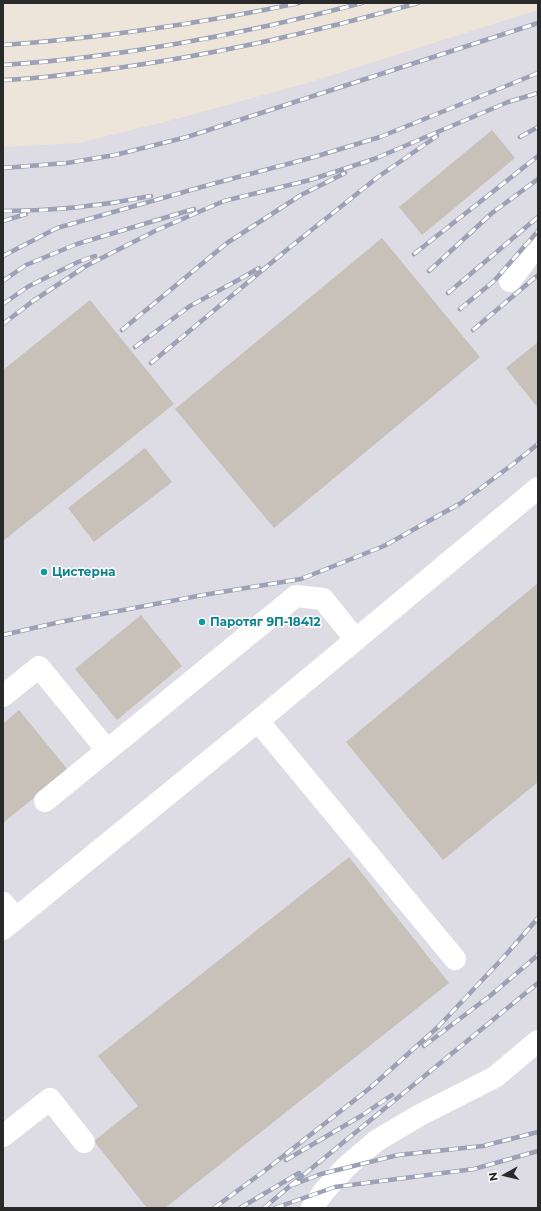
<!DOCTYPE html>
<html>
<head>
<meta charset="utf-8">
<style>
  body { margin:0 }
  #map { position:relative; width:541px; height:1211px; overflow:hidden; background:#ede4da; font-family:Montserrat,sans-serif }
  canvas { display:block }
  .frame { position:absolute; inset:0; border:4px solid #292929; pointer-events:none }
  .north { position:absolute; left:485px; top:1155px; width:40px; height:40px; -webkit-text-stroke:3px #fff; paint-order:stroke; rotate:262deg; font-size:11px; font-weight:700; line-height:16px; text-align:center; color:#292929 }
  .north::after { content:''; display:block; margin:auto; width:14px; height:18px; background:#292929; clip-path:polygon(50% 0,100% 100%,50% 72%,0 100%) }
</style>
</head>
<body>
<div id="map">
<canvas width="541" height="1211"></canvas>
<div class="frame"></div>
<div class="north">N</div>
</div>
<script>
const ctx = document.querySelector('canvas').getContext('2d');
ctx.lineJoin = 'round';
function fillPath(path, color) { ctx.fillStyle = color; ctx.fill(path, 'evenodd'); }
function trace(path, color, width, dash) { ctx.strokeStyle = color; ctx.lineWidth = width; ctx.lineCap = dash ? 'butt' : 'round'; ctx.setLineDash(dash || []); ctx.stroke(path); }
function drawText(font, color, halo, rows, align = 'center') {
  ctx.font = font + ' Montserrat,sans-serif'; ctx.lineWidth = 3; ctx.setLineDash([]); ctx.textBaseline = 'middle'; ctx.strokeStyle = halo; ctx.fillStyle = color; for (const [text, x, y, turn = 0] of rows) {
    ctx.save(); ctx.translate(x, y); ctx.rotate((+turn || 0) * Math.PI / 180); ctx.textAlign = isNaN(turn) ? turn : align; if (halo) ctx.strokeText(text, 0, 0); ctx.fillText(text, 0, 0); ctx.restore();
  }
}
const industrial = new Path2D(`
  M538,10V1208H3V147L79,143L180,118L307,83Z`);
const building = new Path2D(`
  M492,130L515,158L422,235L399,207Z
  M382,238L480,357L274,528L175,409Z
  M90,300L174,404L3,541V370Z
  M538,342V408L506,368Z
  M145,448L172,482L94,542L68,508Z
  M538,583V782L443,860L346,742Z
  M141,615L182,666L117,720L75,669Z
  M19,710L68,770L3,823V724Z
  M349,857L449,983L165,1208H147L94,1141L138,1106L98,1056Z`);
const minor = new Path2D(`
  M510,281L538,244
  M3,696L39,667L107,750
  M258,721L455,959
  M45,801L296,596L323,599L356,640
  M3,903L16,918
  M3,929L258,721L538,488
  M3,1136L50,1099L84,1142
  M312,1208L325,1190L346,1167L376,1141L420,1115L495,1077L538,1041`);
const rail = new Path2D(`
  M3,45C102,38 202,23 299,3
  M3,65C125,57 244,34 362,3
  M3,80C41,79 79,73 117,68C219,54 319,31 418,3
  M520,137L538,127
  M3,168L67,163L115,155L187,137L538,23
  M3,211C54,211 102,206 151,196
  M3,221L26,214
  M414,254L538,156
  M3,256L57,228L212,184L314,157L380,137L538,73
  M429,271L492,213L538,179
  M3,281L26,265L77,244L194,209
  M448,293L538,217
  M3,304L29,286L78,262L95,256
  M460,309L494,281L538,231
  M3,324L33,301L86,266L157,230L224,201L310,180L374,159L508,102L538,93
  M122,330L227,243L301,195L345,173
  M473,330L538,275
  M135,347L190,306L240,279L259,268
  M151,363L289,248L378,177L437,136
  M3,635L60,622L203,595L301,579L384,546L461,503L513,464L538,444
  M424,1046L491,995L538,955
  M286,1160L361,1116L392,1095
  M290,1186L538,983
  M214,1208L263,1172L370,1088L438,1027L503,958L538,918
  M240,1208L299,1173
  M264,1208L290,1186L321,1174L398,1155L483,1146L538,1132
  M275,1208L335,1187L474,1169L538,1151`);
const markers = [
  [44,572,4,"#0f9aa8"],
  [202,622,4,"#0f9aa8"]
];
const cultureNames = [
  ["Цистерна",52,572],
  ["Паротяг 9П-18412",210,622]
];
fillPath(industrial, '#dddbe4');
fillPath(building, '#c8c1ba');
trace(minor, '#fff', 22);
trace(rail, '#9ca1b5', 4.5);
trace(rail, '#fff', 3, [9]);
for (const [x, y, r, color] of markers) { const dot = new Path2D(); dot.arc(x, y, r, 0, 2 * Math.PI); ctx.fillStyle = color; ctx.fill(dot); trace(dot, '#fff', 1.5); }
drawText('bold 12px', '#0d838f', '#fff', cultureNames, 'left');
</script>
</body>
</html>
